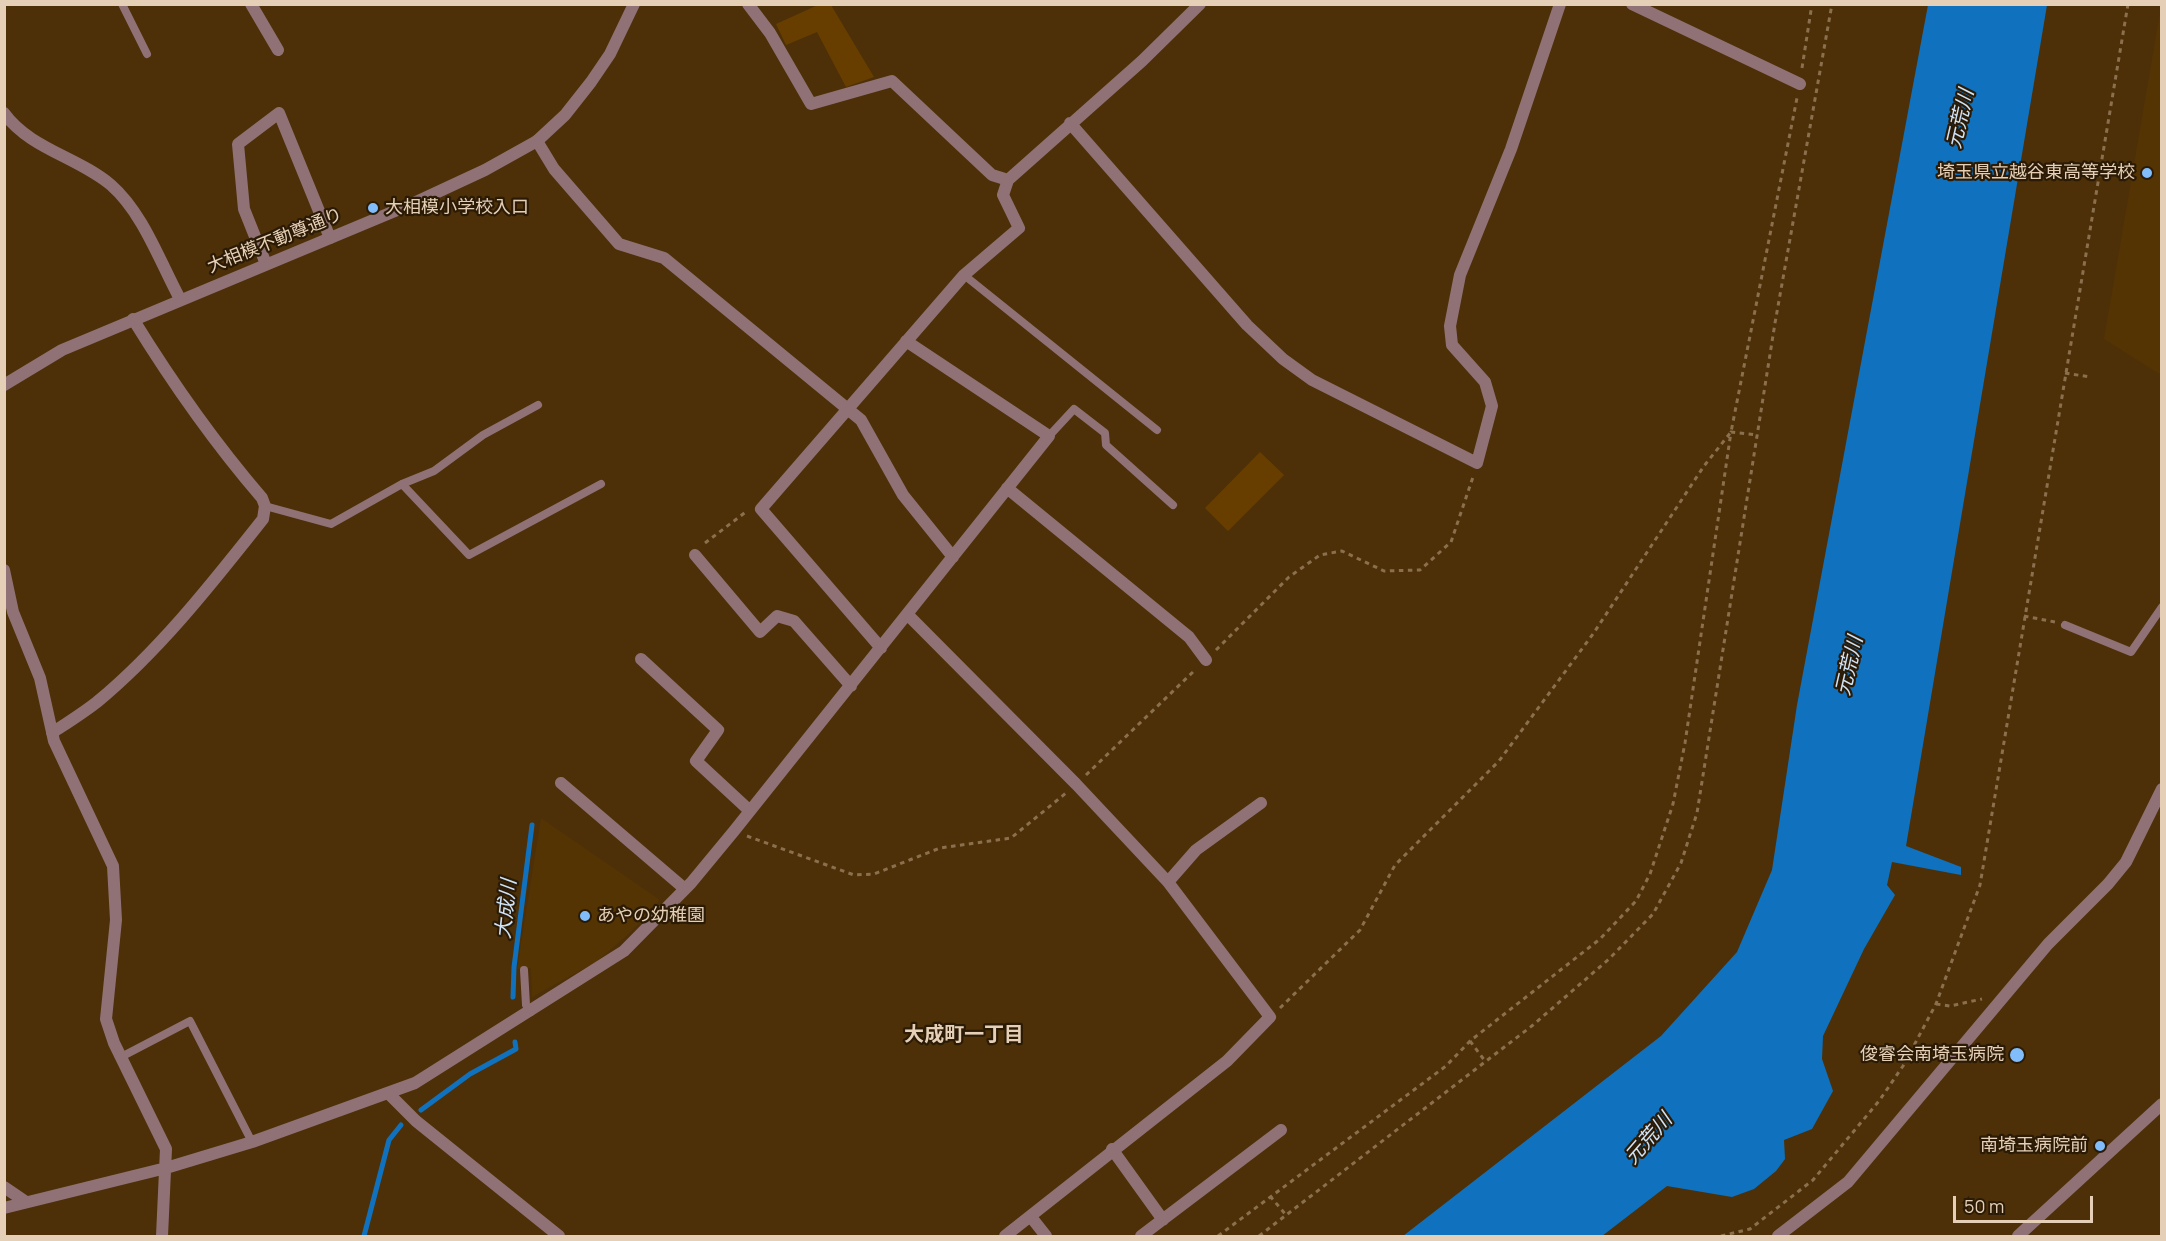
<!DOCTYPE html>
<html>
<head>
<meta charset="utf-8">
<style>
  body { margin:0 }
  #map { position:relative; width:2166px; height:1241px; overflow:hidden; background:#4d3008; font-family:Manrope,sans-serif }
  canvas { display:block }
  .frame { position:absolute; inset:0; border:6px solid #e6cfb7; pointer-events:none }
  .scale { position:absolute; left:1953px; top:1196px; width:140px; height:27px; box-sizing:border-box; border:3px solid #e6cfb7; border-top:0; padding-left:8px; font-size:18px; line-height:21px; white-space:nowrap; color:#e6cfb7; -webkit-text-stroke:4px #2b1b06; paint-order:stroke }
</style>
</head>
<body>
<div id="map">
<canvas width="2166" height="1241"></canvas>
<div class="frame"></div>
<div class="scale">50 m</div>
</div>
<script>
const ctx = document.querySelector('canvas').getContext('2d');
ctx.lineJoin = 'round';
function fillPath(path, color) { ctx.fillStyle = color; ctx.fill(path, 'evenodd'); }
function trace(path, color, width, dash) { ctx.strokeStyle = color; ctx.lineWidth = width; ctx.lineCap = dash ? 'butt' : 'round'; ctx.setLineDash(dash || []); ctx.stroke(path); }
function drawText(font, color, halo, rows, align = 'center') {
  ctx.font = font + ' Manrope,"Noto Sans JP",sans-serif'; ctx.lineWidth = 4.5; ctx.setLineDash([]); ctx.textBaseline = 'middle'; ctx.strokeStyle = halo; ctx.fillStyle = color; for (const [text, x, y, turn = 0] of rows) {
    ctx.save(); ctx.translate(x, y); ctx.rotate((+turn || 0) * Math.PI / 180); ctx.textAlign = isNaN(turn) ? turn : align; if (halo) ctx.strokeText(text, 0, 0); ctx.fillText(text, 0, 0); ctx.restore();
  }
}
const built = new Path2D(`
  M2161,7L2162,375H2161L2104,339Z
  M541,818L660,900L631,932L596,962L532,997L531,968L517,969Z`);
const green = new Path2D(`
  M818,5H831L874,77L846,87L817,32L786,45L776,24Z
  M1260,452L1284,475L1228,531L1205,508Z`);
const water = new Path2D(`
  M1928,5H2047L1906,846L1961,867V875L1892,862L1887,885L1895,895L1864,949L1823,1036L1822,1059L1833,1091L1812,1129L1784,1140L1785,1159L1776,1171L1754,1189L1732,1197L1667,1186L1602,1236H1403L1661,1036L1737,952L1772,870L1797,705Z`);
const stream = new Path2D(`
  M513,997L514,967L532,825
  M421,1110L470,1074L516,1049L515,1042
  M364,1236L389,1140L401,1125`);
const path = new Path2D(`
  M1802,68L1812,4
  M2065,373L2090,377
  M705,543L747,511
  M2024,616L2055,622
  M1216,650L1289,577L1320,555L1342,551L1384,571L1420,570L1451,542L1473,477
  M1086,775L1196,669
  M747,836L854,875L874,874L940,848L1011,838L1066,793
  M1936,1004L1950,1006L1982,999
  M1280,1008L1360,930L1395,865L1499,761L1593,634L1704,466L1731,432L1797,98
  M1470,1041L1485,1061
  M1270,1196L1286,1215
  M1218,1236L1446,1066L1470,1041L1600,939L1636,901L1650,874L1673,804L1685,743L1731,432L1757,435
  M1259,1236L1533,1025L1609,959L1653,914L1681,863L1697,813L1775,323L1832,4
  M1721,1236L1750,1229L1813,1180L1879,1101L1903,1066L1936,1004L1980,885L2128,4`);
const service = new Path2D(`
  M122,4L147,54
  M964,275L1157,430
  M1049,436L1074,409L1105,433L1106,445L1173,505
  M402,484L469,555L601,484
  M265,506L331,524L402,484L434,471L483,435L538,405
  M2065,625L2131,652L2162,607
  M524,970L526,1005L531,1012
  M121,1057L190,1021L252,1142`);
const minor = new Path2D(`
  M251,4L278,50
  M748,4L770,33L811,104L892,81L992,175L1008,180
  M1632,4L1800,84
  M4,113C30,149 78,157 111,185C143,213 160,262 180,299
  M1070,123L1247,325L1283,359L1312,380L1477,463L1492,406L1485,382L1452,345L1450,326L1460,275L1511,149L1560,4
  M537,141L554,169L619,244L664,258L861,420L903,495L953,557
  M266,264L244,209L238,144L279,113L330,238
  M1007,488L1189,637L1206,660
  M695,555L760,632L777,616L794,621L851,686
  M4,570L13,612L40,678L54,741L113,866L116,920L106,1019L114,1043L166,1149L162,1236
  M909,616L1076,784L1168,882L1270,1017L1227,1061L1005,1236
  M881,648L761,509L964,275L1019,228L1003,195L1008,180L1142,61L1200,4
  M641,659L718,730L696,761L750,811
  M52,733C67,723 83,713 97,702C160,650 213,582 263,519L265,506L262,498C212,440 173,384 133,319
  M561,783L685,889
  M1168,882L1196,850L1261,803
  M388,1093L416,1121L559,1236
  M1112,1149L1163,1220
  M4,1187L26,1202
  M4,1208L166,1168L252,1142L415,1083L624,951L691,883L734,831L1049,436L906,341
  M1031,1217L1046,1236
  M1141,1236L1281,1130
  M1778,1236L1848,1182L2048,944L2108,884L2126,862L2162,789`);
const tertiary = new Path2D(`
  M4,385L62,350L414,203L485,170L537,141L565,115L591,82L610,54L634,4
  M2018,1236L2162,1104`);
const markers = [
  [2147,173,6,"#80bdfa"],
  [373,208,6,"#80bdfa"],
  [585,916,6,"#80bdfa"],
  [2017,1055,8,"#80bdfa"],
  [2100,1146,6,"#80bdfa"]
];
const poiNames = [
  ["埼玉県立越谷東高等学校",2135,173],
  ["大相模小学校入口",385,208,"left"],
  ["あやの幼稚園",597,916,"left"],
  ["俊睿会南埼玉病院",2004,1055],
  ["南埼玉病院前",2088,1146]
];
const streetNames = [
  ["大相模不動尊通り",275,241,-22]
];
const waterNames = [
  ["元荒川",1961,119,-77],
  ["元荒川",1850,666,-77],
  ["大成川",507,909,-84],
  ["元荒川",1649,1139,-49]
];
const neighbourhoodNames = [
  ["大成町一丁目",964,1035]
];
fillPath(built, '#553404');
fillPath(green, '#683e00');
fillPath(water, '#1072be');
trace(stream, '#1072be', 5);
trace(path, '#8a704e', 3, [4.5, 4.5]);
trace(service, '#907276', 8);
trace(minor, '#907276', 12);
trace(tertiary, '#907276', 12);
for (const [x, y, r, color] of markers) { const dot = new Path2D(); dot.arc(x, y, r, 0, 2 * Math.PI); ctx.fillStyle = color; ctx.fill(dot); trace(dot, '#2b1b06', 2); }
drawText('18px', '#e6cfb7', '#2b1b06', poiNames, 'right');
drawText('18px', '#e6cfb7', '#2b1b06', streetNames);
drawText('italic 20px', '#d0e4f8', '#2b1b06', waterNames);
drawText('bold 20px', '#e6cfb7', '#2b1b06', neighbourhoodNames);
</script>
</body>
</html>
